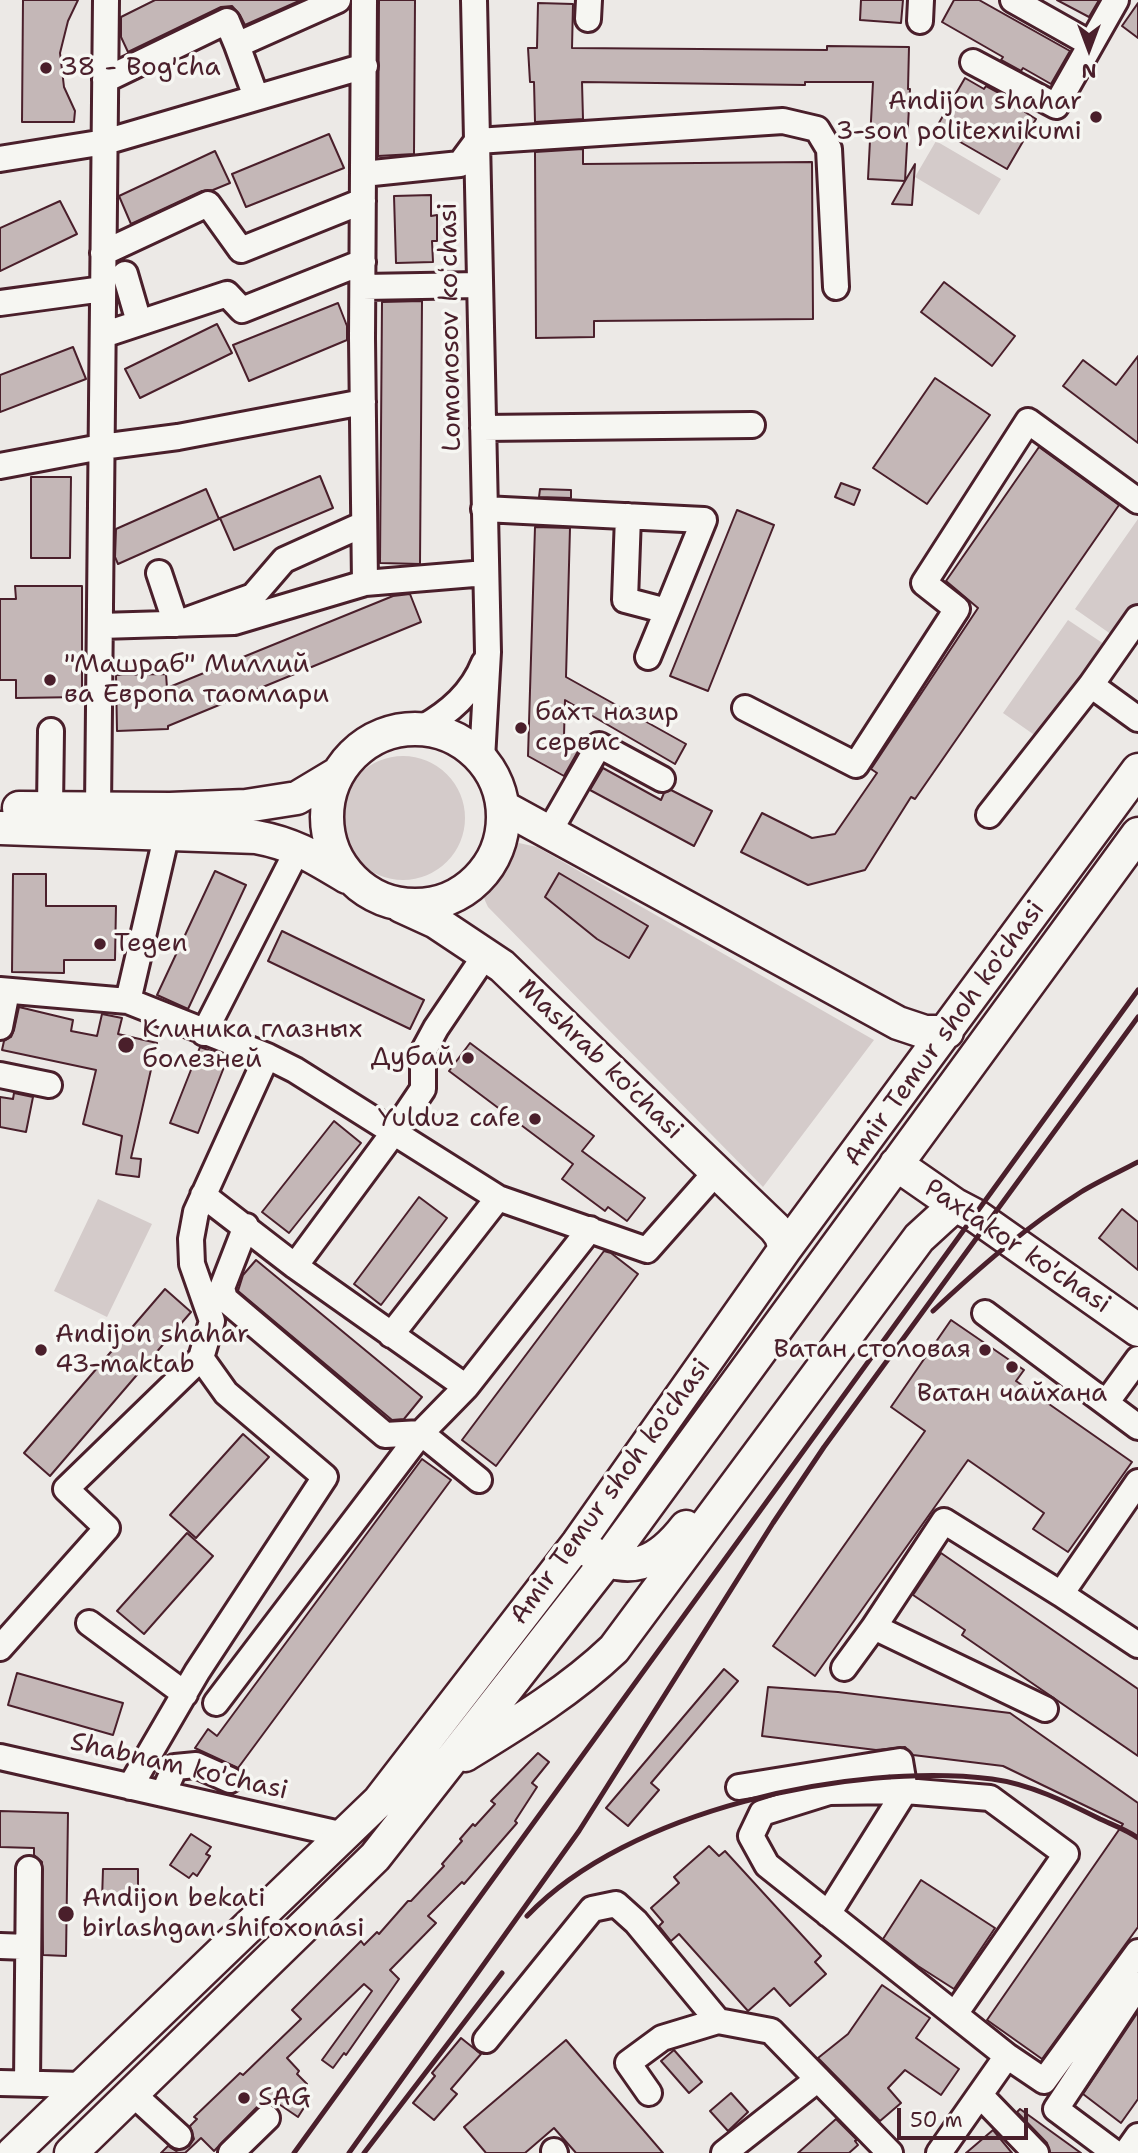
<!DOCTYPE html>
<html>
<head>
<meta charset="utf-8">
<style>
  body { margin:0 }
  #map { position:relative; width:1138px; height:2153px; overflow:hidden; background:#ece9e6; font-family:"Shantell Sans",sans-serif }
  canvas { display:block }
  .north { position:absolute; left:1054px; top:14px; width:70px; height:70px; -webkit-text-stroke:5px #f6f6f2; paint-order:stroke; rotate:180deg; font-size:19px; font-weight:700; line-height:28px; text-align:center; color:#4a1f2b }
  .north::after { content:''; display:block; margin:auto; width:24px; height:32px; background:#4a1f2b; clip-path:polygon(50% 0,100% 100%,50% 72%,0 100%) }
  .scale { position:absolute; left:897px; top:2108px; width:131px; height:32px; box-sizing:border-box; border:4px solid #4a1f2b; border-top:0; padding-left:9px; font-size:21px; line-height:24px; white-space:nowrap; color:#4a1f2b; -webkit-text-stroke:5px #f6f6f2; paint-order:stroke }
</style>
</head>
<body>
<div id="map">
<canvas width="1138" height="2153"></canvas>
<div class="north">N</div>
<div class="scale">50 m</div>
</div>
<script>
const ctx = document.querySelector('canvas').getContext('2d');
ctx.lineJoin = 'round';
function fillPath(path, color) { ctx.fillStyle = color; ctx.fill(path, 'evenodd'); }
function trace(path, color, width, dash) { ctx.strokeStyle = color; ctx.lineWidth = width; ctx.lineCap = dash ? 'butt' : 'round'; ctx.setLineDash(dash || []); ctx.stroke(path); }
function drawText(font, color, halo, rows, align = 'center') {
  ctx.font = font + ' "Shantell Sans",sans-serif'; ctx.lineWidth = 7; ctx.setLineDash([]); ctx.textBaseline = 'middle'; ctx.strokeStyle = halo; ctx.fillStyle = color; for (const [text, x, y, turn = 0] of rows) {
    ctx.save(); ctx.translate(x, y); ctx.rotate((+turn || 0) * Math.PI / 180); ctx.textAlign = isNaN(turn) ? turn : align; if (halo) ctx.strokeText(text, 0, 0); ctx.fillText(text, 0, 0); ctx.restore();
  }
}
const green = new Path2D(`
  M936,141L1001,179L979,215L915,177Z
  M1138,519V626L1125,644L1075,609Z
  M1068,620L1119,654L1053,748L1003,713Z
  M341 818a62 62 0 1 1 124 0a62 62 0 1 1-124 0Z
  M519,843L537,847L874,1040L763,1187L488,907C473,877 486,851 519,843Z
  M98,1199L152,1224L107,1317L54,1291Z`);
const building = new Path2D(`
  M23,0H78L68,21L60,53L64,87L75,111L74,122H22Z
  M155,0H301L245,25L240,15L232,6L221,7L128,52L121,37V17Z
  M379,0H415L414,154L378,156Z
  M861,0H903L901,23L860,20Z
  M954,0H979L1070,51L1051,84L1023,68L1021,71L1001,60L1003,57L942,22Z
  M1057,0H1099L1089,17Z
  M538,3L573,4L572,48L827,50V46L909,47L908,89H910L905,181L915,164L912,205L892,204L905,181L868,179L873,82H805V85L582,82L583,119L535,122L534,82H530L528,48H537Z
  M1138,3V38L1122,26Z
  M965,78L984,89L986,86L1027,108L1025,112L1036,119L1007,169L936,128Z
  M329,134L344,168L246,207L232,174Z
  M583,149V164L812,162L813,319L594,321V337L536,338L535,152Z
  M215,151L230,183L213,190L202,191L131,224L119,196Z
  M431,195V216L437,215V241H432L433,262L396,263L394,196Z
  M60,201L77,234L0,271V228Z
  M944,282L1015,336L992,366L921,312Z
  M422,301L420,564L380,563L382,302Z
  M338,303L347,326V340L249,381L233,345Z
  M217,324L232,353L140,398L125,369Z
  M73,347L86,379L0,412V375Z
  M1138,356V443L1063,386L1083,360L1116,385Z
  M935,378L990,415L927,504L873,468Z
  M1039,447L1119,505L915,799L911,797L865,870L808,885L741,852L762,813L812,838L835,834L877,773L871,769L978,608L946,581Z
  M320,476L333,508L234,550L220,518Z
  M31,477H71L70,558H31Z
  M841,483L860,490L854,505L835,497Z
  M206,489L219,519L118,564L115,557L116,529Z
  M540,489L571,490V498L539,497Z
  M737,510L774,525L708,691L670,676Z
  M535,527L570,528L566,677L686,744L675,764L565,700L564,736L581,746L564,776L528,756Z
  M15,586H82V697L16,698V680H0V599H16Z
  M410,594L421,622L168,726V729L117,731L116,675L166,674L167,688L393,596Z
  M603,768L661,800L664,793L671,790L712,811L694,846L590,790Z
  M215,871L246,885L188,1009L157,995Z
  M559,873L648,926L629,958L597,939L545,897Z
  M13,874H46V906H116L115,960H64V973L12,972Z
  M282,931L424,1000L410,1029L268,961Z
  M19,1007L73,1020L71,1031L97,1036L102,1014L122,1018L118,1034L157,1043L131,1158L141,1159L139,1177L116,1174L122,1136L83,1124L96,1070L2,1050L4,1041L11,1037L14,1030Z
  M470,1043L594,1136L582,1151L645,1198L627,1221L608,1207L605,1211L562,1179L573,1164L449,1071Z
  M200,1047L228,1057L198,1133L170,1123Z
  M14,1093L33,1097L26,1132L0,1127V1097L13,1099Z
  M334,1121L361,1143L289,1233L262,1212Z
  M419,1197L447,1218L381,1305L354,1284Z
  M1122,1209L1138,1222V1270L1099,1238Z
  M604,1251L611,1253L638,1274L496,1466L462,1440Z
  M256,1260L422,1397L404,1419L392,1420L238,1291L243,1275Z
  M165,1289L191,1312L50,1476L24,1453Z
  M951,1320L1024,1370L1016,1381L1132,1462L1068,1552L1033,1529L1044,1513L968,1460L815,1676L773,1646L925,1431L891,1407Z
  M243,1434L269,1457L196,1538L170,1515Z
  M422,1459L451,1480L238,1768L195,1748L208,1729L217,1736Z
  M187,1533L213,1556L144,1634L117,1611Z
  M941,1553L1138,1689V1756L962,1635L965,1630L913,1595Z
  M724,1669L738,1681L651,1783L659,1790L628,1826L606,1808Z
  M17,1673L123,1703L113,1735L8,1705Z
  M768,1687L838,1692L1010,1713L1138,1803V1927L1042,2059L987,2020L1123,1824L1003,1766L913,1755L905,1747L876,1750L762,1736Z
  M538,1753L549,1762L532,1783L537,1787L515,1821L517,1823L464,1884L462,1882L428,1916L436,1923L390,1970L399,1979L346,2055L344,2053L333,2068L322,2060L372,1991L364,1984L287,2058L299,2071L297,2074L307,2084L293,2097L305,2106L298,2117L270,2098L257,2107L214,2151L201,2138L185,2153H161L168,2146L176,2151L189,2146L194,2139L190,2126L197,2119L194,2117L240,2073L243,2075L301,2019L292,2010L361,1941L364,1945L377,1932L379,1934L408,1901H411L444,1866L442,1864L462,1841L460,1839L473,1824L475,1826L495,1804L491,1801Z
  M0,1811L68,1813L66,1956L43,1955L42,1862L34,1855V1848L0,1847Z
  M191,1834L211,1847L206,1854L210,1856L197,1876L193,1873L189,1878L170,1865Z
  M709,1846L719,1856L725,1851L821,1956L815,1962L826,1974L790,2006L774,1988L748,2011L679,1934L671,1941L659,1926L663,1922L651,1908L679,1883L674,1877Z
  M103,1869H138V1901L102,1900Z
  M921,1880L995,1928L954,1989L918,1966L883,1939Z
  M882,1985L930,2018L916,2038L959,2069L941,2095L905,2070L888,2088L901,2103L880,2121L818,2058L848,2034Z
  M1138,2012V2099L1121,2123L1083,2094Z
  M461,2038L481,2054L451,2089L457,2094L434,2120L413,2103L435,2076L432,2073Z
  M566,2040L663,2153H576L554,2128L525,2153H486L464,2127Z
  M674,2050L702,2082L689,2093L661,2061Z
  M731,2093L748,2112L728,2131L710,2111Z
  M1020,2109L1081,2153H1050L1047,2143L1017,2112Z
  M836,2119L857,2140L855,2141L858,2145L849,2153H798Z
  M993,2130L1012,2153H966Z`);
const minor = new Path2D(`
  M364,0L362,338L365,583L486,573
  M474,0L488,652L482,759
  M1013,0L1091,44
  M588,19L589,0
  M920,21L921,0
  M237,45L256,97
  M973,62L1056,106L1116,0
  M105,80L227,21L237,45L338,0
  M0,159L105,142L365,66
  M363,174L460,164L477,141L783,121L817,129L829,149L836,287
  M103,253L208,204L241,250L363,201
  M125,274L139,322
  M363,287L479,285
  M0,303L103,289
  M103,335L227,294L242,310L363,262
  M483,428L752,425
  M0,466L101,447L178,437L363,402
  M484,509C558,513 631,516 704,520L667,611L625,600L628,516
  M159,573L176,624L253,596L284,560L364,524
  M100,626L234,622L365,583
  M648,657L667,611
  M1091,685L1138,719
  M745,708L856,765L957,609L924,583L1028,421L1138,501
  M422,728C450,712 472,693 484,663
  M50,808L51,731
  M98,808L106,0
  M989,815L1091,685L1138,618
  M549,832L599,745L662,779
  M0,990L128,1001L167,833
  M128,1001L267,1056L196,1212L191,1239L192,1264L212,1321L201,1358L226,1393L325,1477L197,1672L130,1787
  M0,1027L7,991
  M204,1033L298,849
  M267,1056L295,1070L498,1198L647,1250L716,1172
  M0,1075L49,1085
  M203,1195L295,1266L466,1387L590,1229
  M246,1226L222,1288L225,1299L385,1435L421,1433L479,1480
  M295,1266L394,1132L423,1089V1052L436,1028L486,954
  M985,1313L1138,1427
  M391,1335L498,1198
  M1106,1403L1138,1359
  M1138,1482L1061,1594L1138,1645
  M89,1623L185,1694
  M0,1648L107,1528L66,1489L201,1358
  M844,1668L874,1627
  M216,1703L421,1433L466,1387
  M1045,1709L874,1627L944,1521L1061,1594
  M0,1757L344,1835
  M739,1787L900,1761L905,1791L828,1914
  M163,1794L175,1767L196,1765L230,1780
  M0,1946L28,1947
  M955,2014L1066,1854L990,1798L905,1791L829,1792L762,1813L751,1836L767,1865L1007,2056
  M486,2040L592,1909L616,1904L636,1922L718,2021L771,2031L890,2153
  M0,2083L84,2085
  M27,2083L29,1869
  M649,2093L628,2063L662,2038L718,2021
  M133,2094L179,2136
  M980,2095L1036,2153
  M554,2151L555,2153
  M231,2153L267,2118
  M724,2153L818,2079
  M939,2153L1007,2056L1044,2081L1138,1952
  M1115,2153L1056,2109L1138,1985
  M1126,2153L1138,2136`);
const major = new Path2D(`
  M327 817a88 88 0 1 1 176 0a88 88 0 1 1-176 0Z
  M503,807L898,1023L925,1032H947
  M19,808L170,809L246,806L297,798L337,774
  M0,828L256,837C294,844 314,857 347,877
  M401,906L436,922L502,966L775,1228L781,1236L785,1249
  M896,1164L955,1205L976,1216L1138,1330
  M591,1552C630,1577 659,1562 686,1527
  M465,1755C517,1723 570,1691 614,1649L919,1238L955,1205
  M13,2153L379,1801L578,1543L785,1249L1138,770
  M71,2153L375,1857L606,1562L1138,834`);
const rail = new Path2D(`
  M933,1311C979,1268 1027,1226 1081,1192C1099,1181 1119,1172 1138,1162
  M527,1916C628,1810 851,1762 992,1779C1030,1784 1066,1802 1100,1819C1113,1825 1127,1830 1138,1838
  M294,2153L1138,990
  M349,2153L579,1831L773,1523L824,1447L1138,1017
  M364,2153L502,1973`);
const markers = [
  [46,68,7,"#4a1f2b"],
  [1096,117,7,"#4a1f2b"],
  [50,680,7,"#4a1f2b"],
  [521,728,7,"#4a1f2b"],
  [100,944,7,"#4a1f2b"],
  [126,1045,9,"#4a1f2b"],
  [468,1058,7,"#4a1f2b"],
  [535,1119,7,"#4a1f2b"],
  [41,1350,7,"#4a1f2b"],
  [985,1350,7,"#4a1f2b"],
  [1012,1367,7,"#4a1f2b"],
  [66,1914,9,"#4a1f2b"],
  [244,2098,7,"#4a1f2b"]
];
const poiNames = [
  ["38 - Bog'cha",60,68],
  ["Andijon shahar",1082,102,"right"],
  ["3-son politexnikumi",1082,132,"right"],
  ["\"Машраб\" Миллий",64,665],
  ["ва Европа таомлари",64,695],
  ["бахт назир",535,713],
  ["сервис",535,743],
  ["Tegen",114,944],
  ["Клиника глазных",142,1030],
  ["болезней",142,1060],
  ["Дубай",454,1058,"right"],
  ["Yulduz cafe",521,1119,"right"],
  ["Andijon shahar",55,1335],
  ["43-maktab",55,1365],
  ["Ватан столовая",971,1350,"right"],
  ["Ватан чайхана",1012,1394,"center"],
  ["Аndijon bekati",82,1899],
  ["birlashgan shifoxonasi",82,1929],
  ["SAG",258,2098]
];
const streetNames = [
  ["Lomonosov koʻchasi",451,327,-91],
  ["Amir Temur shoh ko'chasi",945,1034,-54],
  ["Mashrab ko'chasi",600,1060,44],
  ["Paxtakor ko'chasi",1017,1247,34],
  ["Amir Temur shoh ko'chasi",611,1492,-54],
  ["Shabnam ko'chasi",179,1767,13]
];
fillPath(green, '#d4cbca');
fillPath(building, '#c4b7b7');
trace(building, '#4a1f2b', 2);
trace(minor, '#4a1f2b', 30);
trace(major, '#4a1f2b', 37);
trace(minor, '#f6f6f2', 24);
trace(major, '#f6f6f2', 32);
trace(rail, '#4a1f2b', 5);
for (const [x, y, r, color] of markers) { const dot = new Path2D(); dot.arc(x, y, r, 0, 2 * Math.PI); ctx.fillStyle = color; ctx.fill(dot); trace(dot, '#f6f6f2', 2.5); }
drawText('26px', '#4a1f2b', '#f6f6f2', poiNames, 'left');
drawText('26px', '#4a1f2b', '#f6f6f2', streetNames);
</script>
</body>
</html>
